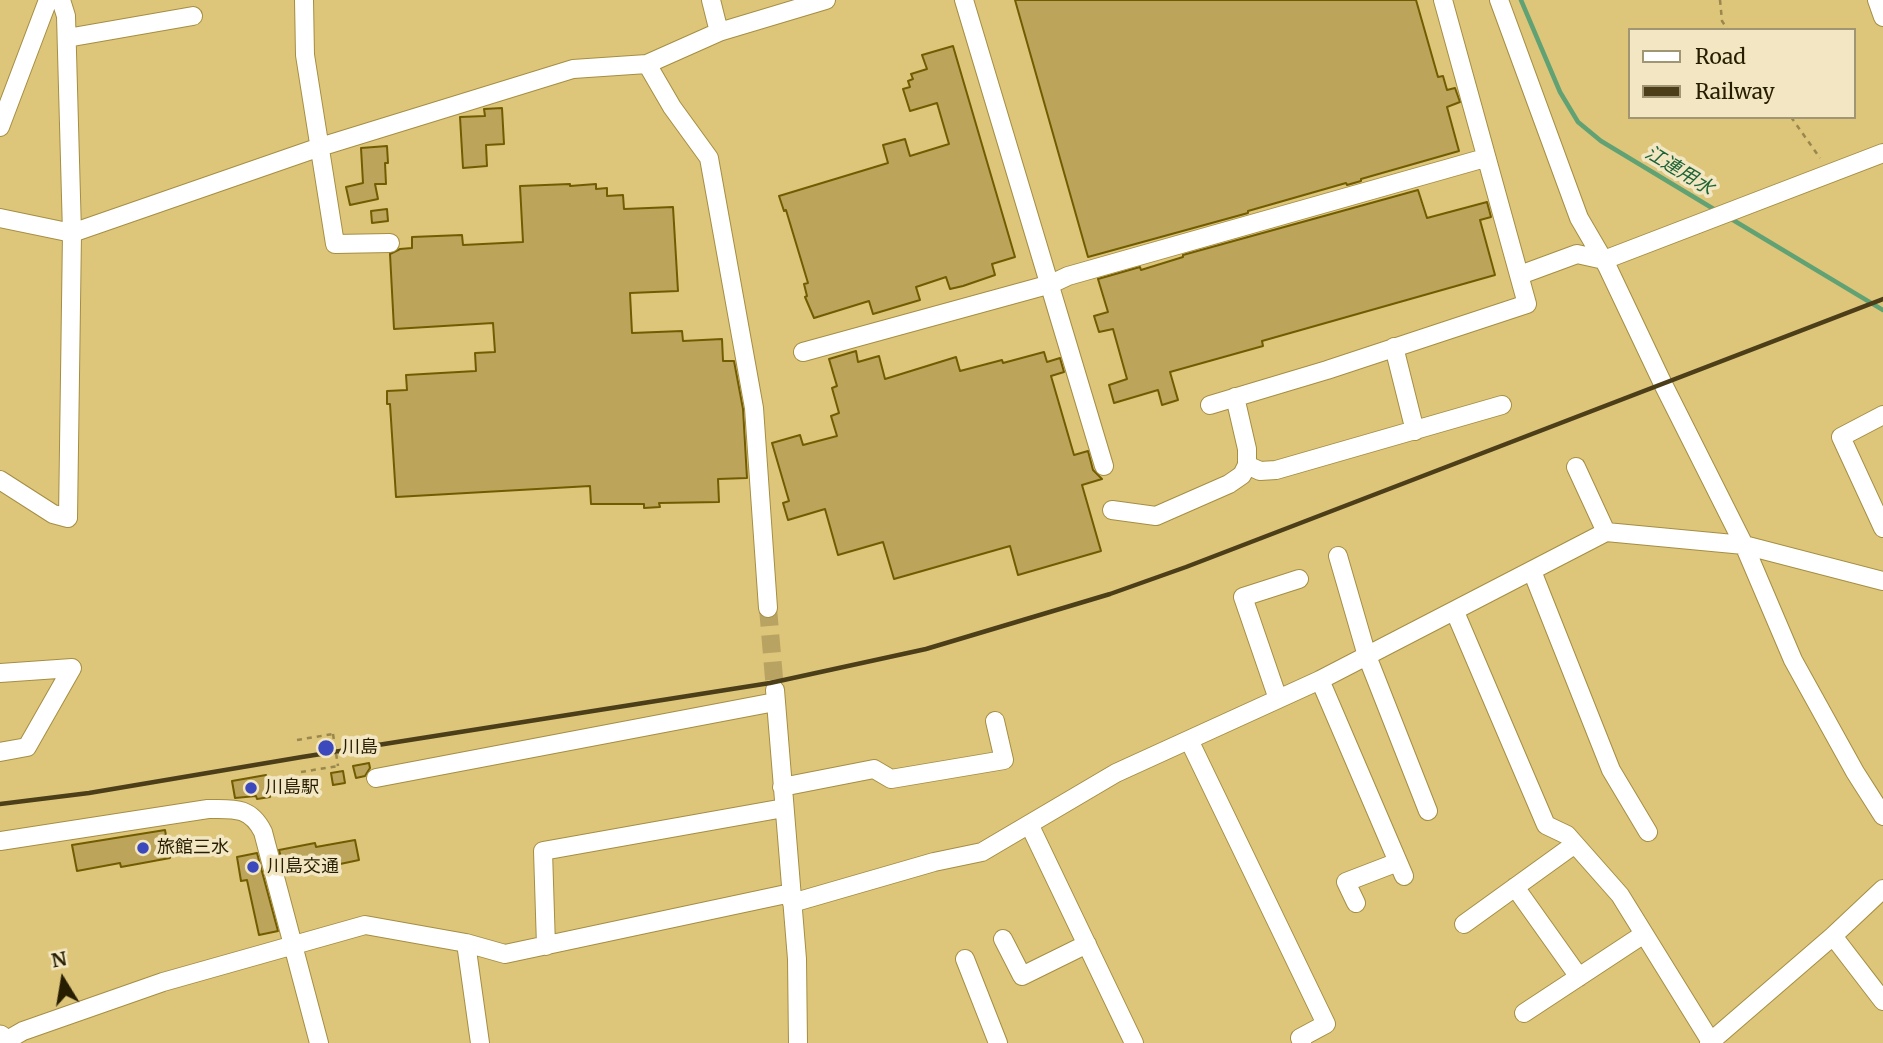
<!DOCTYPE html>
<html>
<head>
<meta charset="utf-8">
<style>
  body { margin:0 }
  #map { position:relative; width:1883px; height:1043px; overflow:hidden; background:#ddc57a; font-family:Merriweather,serif }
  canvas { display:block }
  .legend { position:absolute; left:1628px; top:28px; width:228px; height:91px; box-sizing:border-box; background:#f2e7c2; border:2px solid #a19674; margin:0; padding:9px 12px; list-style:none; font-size:21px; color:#271d00 }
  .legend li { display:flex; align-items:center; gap:14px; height:35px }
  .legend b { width:35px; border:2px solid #a19674 }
  .north { position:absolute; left:28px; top:945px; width:70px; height:70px; -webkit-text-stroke:5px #f2e7c2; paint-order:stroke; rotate:349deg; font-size:19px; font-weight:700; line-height:28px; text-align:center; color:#271d00 }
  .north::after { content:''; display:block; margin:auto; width:24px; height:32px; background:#271d00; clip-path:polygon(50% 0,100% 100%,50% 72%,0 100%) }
</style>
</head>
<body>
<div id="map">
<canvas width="1883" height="1043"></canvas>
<ul class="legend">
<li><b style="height:9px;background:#fff"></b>Road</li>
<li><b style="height:9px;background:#4b3e18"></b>Railway</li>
</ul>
<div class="north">N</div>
</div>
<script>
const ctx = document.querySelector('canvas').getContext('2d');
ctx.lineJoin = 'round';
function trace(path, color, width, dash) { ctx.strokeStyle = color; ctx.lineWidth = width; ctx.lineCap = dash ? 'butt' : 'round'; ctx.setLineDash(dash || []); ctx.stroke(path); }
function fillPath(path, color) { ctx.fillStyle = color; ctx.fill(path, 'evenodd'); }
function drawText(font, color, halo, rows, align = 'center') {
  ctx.font = font + ' Merriweather,"Noto Sans JP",serif'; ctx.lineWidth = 7; ctx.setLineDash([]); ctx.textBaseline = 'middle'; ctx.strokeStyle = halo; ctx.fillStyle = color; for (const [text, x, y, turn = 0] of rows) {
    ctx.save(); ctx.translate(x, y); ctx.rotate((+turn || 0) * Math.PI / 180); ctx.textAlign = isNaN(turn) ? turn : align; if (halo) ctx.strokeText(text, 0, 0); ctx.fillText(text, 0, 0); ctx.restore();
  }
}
const stream = new Path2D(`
  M1521,0L1560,92L1578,122L1601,141L1717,211
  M1728,217L1883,310`);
const building = new Path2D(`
  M1015,0H1416L1438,77L1443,76L1447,90L1455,88L1460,102L1447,107L1459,151L1361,179V181L1347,185L1346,183L1248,211V213L1088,257Z
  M953,46L1015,257L992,264L995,275L963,286L950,289L946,277L916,287L920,300L873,314L869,301L814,318L805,297L807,296L804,284L808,283L786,210L784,211L779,196L888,163L883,145L905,139L910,156L949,144L937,103L910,111L903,89L910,87L908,81L913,79L911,74L927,69L922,55Z
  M502,108L504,144L486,145L487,166L463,168L460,117L485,116L484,109Z
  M387,146L388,163H385L386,184H375L378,199L350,205L346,187L363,183L361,148Z
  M570,184V186L596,184V189L607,188V196L623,195L624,209L673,207L678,291L630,293L632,333L682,331L683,341L722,339L723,361H734L743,409L747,478L718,479L719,502L659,503L660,507L644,508V504H591L590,486L396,497L390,404H387V391L407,390L406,375L476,371L475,353L495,352L493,323L394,329L390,254L400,249L412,248V237L462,235L463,245L523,242L520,186Z
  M1418,190L1427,218L1487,202L1491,217L1480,220L1495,275L1262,341L1263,346L1170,372L1178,400L1162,405L1158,390L1114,403L1109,385L1127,379L1113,329L1099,332L1094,316L1108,312L1098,279L1140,267L1141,270L1183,257V255Z
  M387,209L388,221L372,223L371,211Z
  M856,351L858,362L879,356L885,379L956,357L960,371L1002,360L1003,363L1044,352L1047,362L1060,358L1064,372L1051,376L1074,455L1088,451L1093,470L1102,479L1082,485L1101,551L1018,575L1010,546L894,579L883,542L838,555L825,509L788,520L783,503L789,501L772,443L800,435L803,445L837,436L831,416L839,413L832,388L837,386L829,359Z
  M369,763L370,768L365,776L356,778L353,766Z
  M343,771L345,783L333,785L331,773Z
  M266,775L270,797L257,799L256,796L235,798L232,781Z
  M165,830L170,858L121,867L120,863L77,871L72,845Z
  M355,840L359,860L326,867L324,860L284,868L279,850L315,843L316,847Z
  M257,853L278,931L259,935L247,880L241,881L237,857Z`);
const minorTunnel = new Path2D(`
  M768,608L775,690`);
const path = new Path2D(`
  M1720,0L1722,21L1728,30
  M1791,117L1820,158
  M297,740L333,734
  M301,772L338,766`);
const minor = new Path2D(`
  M304,0L305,55L335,244L390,243
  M711,0L719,32
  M964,0L1104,466
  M1499,0L1579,218L1607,266L1662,382L1744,545L1793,660L1855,772L1883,816
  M1877,0L1883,17
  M67,38L193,16
  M647,64L672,107L709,158L754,408L768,608
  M0,127L48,0
  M0,218L72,233L320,147L573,69L647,64L719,32L826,0
  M1520,275L1577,254L1604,260L1883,153
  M1394,347L1415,431
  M803,352L1051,284L1068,276L1485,158
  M1210,405L1327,370L1527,304L1443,0
  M1883,415L1841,437L1883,528
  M1247,465L1260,471L1276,470L1502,405
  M1576,467L1606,532
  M0,480L53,514L68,518L72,233L66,16L61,0
  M1112,510L1156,516L1229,484L1242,475L1247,465V449L1235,397
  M1338,556L1367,656L1428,811
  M1532,571L1611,770L1648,832
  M1455,612L1546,825L1567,835L1620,895L1711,1042
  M0,673L72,668L27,747L0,752
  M1320,680L1404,876
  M775,690L797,959L798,1043
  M1278,699L1243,597L1299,579
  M1189,740L1326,1024L1300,1038L1302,1043
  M376,778L775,702
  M782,787L874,769L891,779L1004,760L995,721
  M1030,826L1134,1043
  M0,841L208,809C233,809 250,806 263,832L319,1043
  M1515,887L1579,977
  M792,903L934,862L982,852L1116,773L1320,680L1606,532L1744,545L1883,581
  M1356,903L1346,882L1398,862
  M1464,924L1575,844
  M1833,936L1883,1001
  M1003,939L1022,976L1087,944
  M466,943L480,1043
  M546,946L543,851L784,808
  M965,959L998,1043
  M1524,1013L1644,934
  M2,1043L23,1031L163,982L365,925L466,943L505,954L791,893
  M1709,1043L1833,936L1883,889`);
const major = new Path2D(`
  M0,1037L3,1043`);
const rail = new Path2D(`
  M0,804L89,793L302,757L770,683L926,649L1110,594L1186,567L1883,299`);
const pathBridge = new Path2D(`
  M333,734L338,766`);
const markers = [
  [326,748,9,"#3c49bd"],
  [251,788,7,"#3c49bd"],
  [143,848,7,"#3c49bd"],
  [253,867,7,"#3c49bd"]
];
const poiNames = [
  ["川島",342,748],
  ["川島駅",265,788],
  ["旅館三水",157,848],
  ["川島交通",267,867]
];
const waterNames = [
  ["江連用水",1679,171,31]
];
trace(stream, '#60a274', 4.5);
fillPath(building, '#bca55a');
trace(building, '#725c01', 2);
trace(minorTunnel, '#b9a362', 18, [18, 9]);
trace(minor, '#a58e43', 20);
trace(major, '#a58e43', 25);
trace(path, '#9a874d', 2.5, [5, 5]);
trace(minor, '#fff', 18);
trace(major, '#fff', 23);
trace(rail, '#4b3e18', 4.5);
trace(pathBridge, '#9a874d', 2.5, [5, 5]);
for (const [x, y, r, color] of markers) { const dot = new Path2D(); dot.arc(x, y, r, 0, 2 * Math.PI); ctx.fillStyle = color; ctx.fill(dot); trace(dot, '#f2e7c2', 2.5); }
drawText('18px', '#271d00', '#f2e7c2', poiNames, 'left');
drawText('italic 19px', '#1c6438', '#f2e7c2', waterNames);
</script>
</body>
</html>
